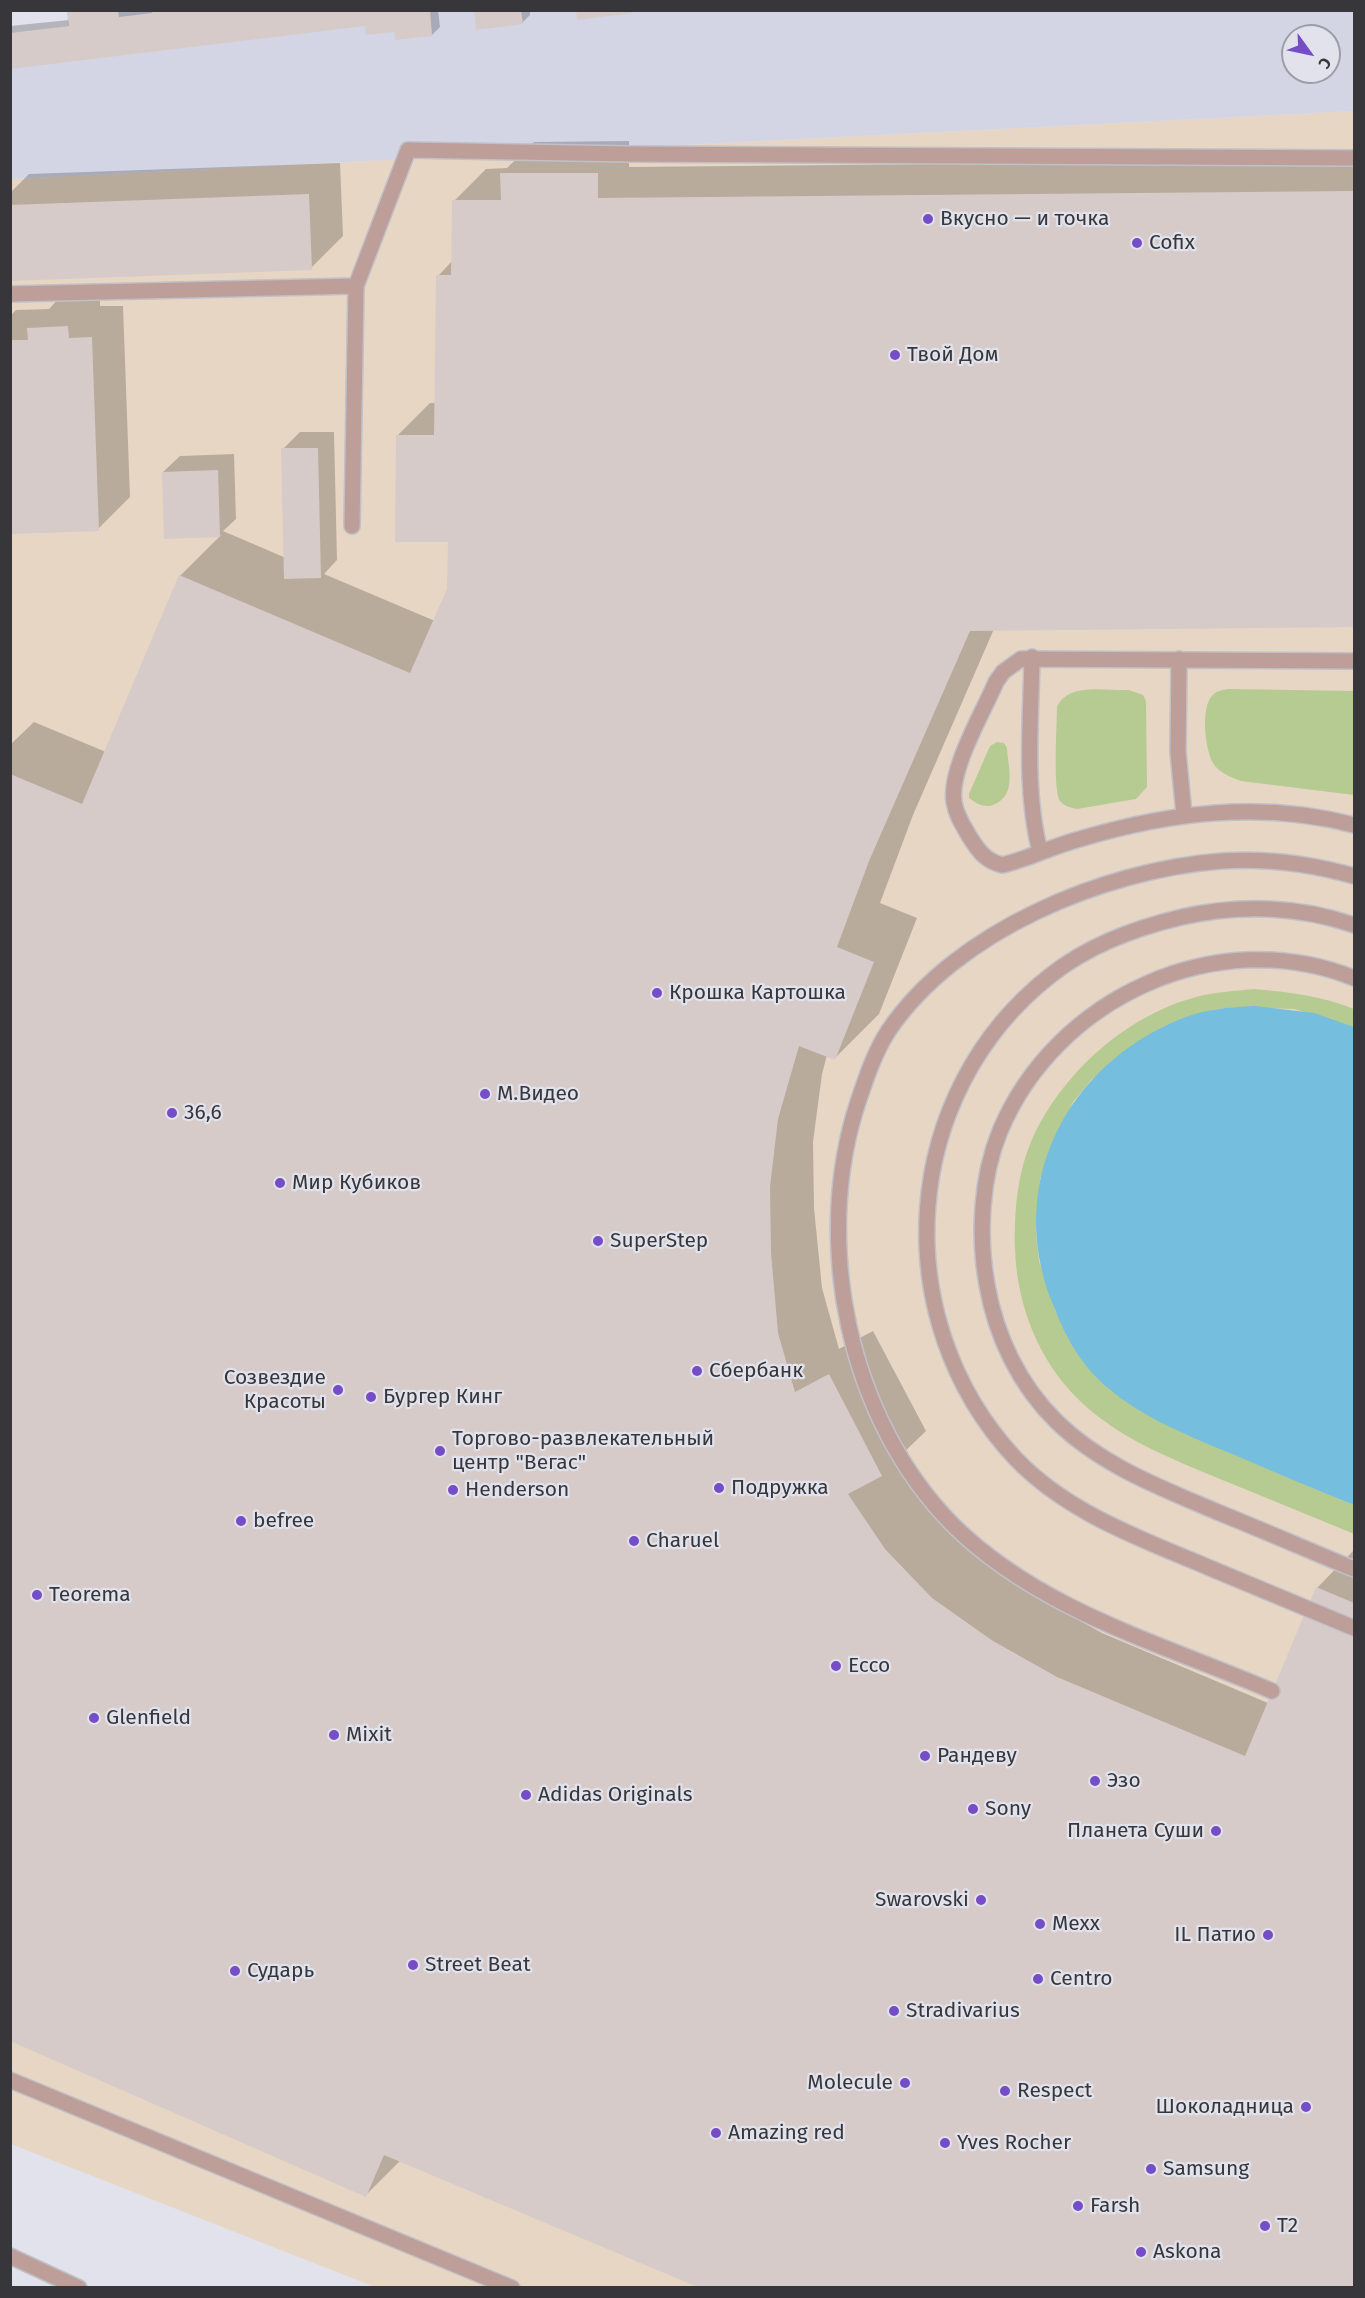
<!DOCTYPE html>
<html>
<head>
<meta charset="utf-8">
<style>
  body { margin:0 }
  #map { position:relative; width:1365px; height:2298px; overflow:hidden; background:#e1e2eb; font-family:"Fira Sans",sans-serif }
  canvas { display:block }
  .frame { position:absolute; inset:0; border:12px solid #37373b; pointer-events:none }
  .north { position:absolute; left:1281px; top:24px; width:60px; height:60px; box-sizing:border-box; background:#e1e2eb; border:2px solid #9d9ea5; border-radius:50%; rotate:123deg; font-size:16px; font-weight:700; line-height:24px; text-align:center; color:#37373b }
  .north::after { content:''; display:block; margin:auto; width:21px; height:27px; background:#754dc6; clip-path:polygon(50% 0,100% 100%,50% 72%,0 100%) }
</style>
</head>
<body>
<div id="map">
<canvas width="1365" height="2298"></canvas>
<div class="frame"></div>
<div class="north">С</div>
</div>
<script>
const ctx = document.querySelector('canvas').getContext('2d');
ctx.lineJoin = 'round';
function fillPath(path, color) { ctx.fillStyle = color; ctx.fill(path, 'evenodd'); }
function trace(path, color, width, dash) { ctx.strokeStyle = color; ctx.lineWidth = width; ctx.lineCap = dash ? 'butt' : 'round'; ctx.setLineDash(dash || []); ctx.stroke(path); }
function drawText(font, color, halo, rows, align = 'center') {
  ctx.font = font + ' "Fira Sans",sans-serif'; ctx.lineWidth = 4.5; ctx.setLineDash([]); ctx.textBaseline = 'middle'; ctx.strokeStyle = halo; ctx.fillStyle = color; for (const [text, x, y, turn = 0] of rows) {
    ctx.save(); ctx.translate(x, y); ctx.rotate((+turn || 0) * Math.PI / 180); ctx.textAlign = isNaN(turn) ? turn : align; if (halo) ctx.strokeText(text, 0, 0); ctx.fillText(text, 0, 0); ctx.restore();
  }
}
const commercial = new Path2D(`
  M1354,111V2287H375L11,2144V179Z`);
const built = new Path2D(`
  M67,11H1354V111L11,179V33L68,26ZM1293,36H1329V72H1293Z`);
const green = new Path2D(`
  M1228,689L1354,691V795L1241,781C1231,777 1219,773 1213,763C1205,749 1201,710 1211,697C1216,691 1221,690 1228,689Z
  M1129,690L1143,695L1146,701L1147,787L1136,799L1077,809C1071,808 1064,806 1060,801C1053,790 1057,723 1057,707C1068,682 1106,691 1129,690Z
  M997,742L1004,743L1007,748C1008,767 1017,794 995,804C986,809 977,804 969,798V794L990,746Z
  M1254,989C1289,992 1322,996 1354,1009V1027L1294,1009L1236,1007L1216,1009L1183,1018L1134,1045L1092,1079L1073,1102L1040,1179L1036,1234L1039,1261L1056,1313L1117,1395L1173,1428L1354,1505V1534C1310,1516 1265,1497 1220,1479C1170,1458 1118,1438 1079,1400C1038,1360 1017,1305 1015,1249C1014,1214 1017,1175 1031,1142C1060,1075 1125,1016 1196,997C1215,992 1235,991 1254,989Z`);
const water = new Path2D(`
  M1255,1006L1314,1013L1354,1027V1505C1315,1489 1276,1473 1237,1456C1189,1436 1136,1416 1098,1379C1077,1359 1062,1329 1052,1302C1005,1183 1067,1064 1183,1018C1206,1009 1230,1007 1255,1006Z`);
const shadow = new Path2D(`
  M68,10H438L440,27L432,35L366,25L10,67V26L69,20Z
  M475,10H530V15L522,23Z
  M629,141V167L1354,160V625L994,629L913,815L880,903L917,918L879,1014L835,1058L827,1055L822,1074L813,1142L814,1208L822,1288L839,1349L873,1331L926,1431L898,1458L976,1554L1037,1597L1102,1633L1268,1703L1317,1588L1354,1550V2288H704L400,2161L366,2195L10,2039V745L34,722L106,752L180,576L221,535L165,537L163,472L180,456L234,454L236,519L223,531L286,558L283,449L300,432H334L337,560L324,574L435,621L449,589L450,540L398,435L430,403H436L438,276L453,260L454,201L486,169L507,168L534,142Z
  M340,163L343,236L311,268L10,280V193L29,174Z
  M100,295V306H123L130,497L98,529L10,533V316L16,310L49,309L61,296Z`);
const building = new Path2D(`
  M67,10H118L119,17L152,13V10H430L432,36L395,40L394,32L366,35L365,26L10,69V33L69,26Z
  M474,10H521L523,24L476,30Z
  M576,10H632L633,13L577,20Z
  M500,173H598V198L1354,191V627L970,631L869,861L837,947L874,962L835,1060L799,1046L778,1119L770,1187L771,1253L778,1333L795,1392L829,1374L882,1476L848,1494L885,1549L932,1598L993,1641L1057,1677L1245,1756L1316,1587L1354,1603V2288H700L384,2155L366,2197L10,2041V774L82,804L179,575L410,673L447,589L448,542H395L396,435H434L436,275H451L452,200H501Z
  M309,194L312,270L10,281V205Z
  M68,326L69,338L92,337L99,531L10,534V340H28L27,328Z
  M281,448H318L321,578L284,579Z
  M218,470L220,537L164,539L162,472Z`);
const service = new Path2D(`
  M10,294L356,286
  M352,526L356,286L408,150L628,154L1354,158
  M1032,657C1031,722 1024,789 1040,852
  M1179,659L1178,752L1184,814
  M1354,661L1021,659L1003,672L996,682C983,713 949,769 954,802C956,815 963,825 969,836C978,850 984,860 1002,865C1028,859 1053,846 1080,839C1170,812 1262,801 1354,825
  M1354,925C1299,906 1239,904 1182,917C1135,928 1089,945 1051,975C900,1093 885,1318 1015,1458C1067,1513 1142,1539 1210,1568C1258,1588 1306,1608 1354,1628
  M1354,978C1218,923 1056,997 1000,1131C981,1177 978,1236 987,1285C996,1336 1019,1385 1057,1422C1101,1465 1159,1487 1215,1511C1262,1530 1308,1550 1354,1569
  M1272,1691C1163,1644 1040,1611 953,1525C848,1419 812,1242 858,1102C866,1078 875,1051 889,1030C956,931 1104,870 1221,861C1265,858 1312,864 1354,876
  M10,2080L512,2288
  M10,2256L79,2288`);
const markers = [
  [928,219,6,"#754dc6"],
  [1137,243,6,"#754dc6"],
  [895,355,6,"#754dc6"],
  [657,993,6,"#754dc6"],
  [485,1094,6,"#754dc6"],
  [172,1113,6,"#754dc6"],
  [280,1183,6,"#754dc6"],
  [598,1241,6,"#754dc6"],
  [697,1371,6,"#754dc6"],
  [338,1390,6,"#754dc6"],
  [371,1397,6,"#754dc6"],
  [440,1451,6,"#754dc6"],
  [719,1488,6,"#754dc6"],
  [453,1490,6,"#754dc6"],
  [241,1521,6,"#754dc6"],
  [634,1541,6,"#754dc6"],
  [37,1595,6,"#754dc6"],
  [836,1666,6,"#754dc6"],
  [94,1718,6,"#754dc6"],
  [334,1735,6,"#754dc6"],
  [925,1756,6,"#754dc6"],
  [1095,1781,6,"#754dc6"],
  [526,1795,6,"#754dc6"],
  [973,1809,6,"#754dc6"],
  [1216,1831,6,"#754dc6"],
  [981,1900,6,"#754dc6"],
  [1040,1924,6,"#754dc6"],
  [1268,1935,6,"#754dc6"],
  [413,1965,6,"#754dc6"],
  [235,1971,6,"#754dc6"],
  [1038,1979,6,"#754dc6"],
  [894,2011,6,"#754dc6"],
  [905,2083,6,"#754dc6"],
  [1005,2091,6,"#754dc6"],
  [1306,2107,6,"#754dc6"],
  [716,2133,6,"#754dc6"],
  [945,2143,6,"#754dc6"],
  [1151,2169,6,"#754dc6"],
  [1078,2206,6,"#754dc6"],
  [1265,2226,6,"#754dc6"],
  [1141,2252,6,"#754dc6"]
];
const poiNames = [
  ["Вкусно — и точка",940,219],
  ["Cofix",1149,243],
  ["Твой Дом",907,355],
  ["Крошка Картошка",669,993],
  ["М.Видео",497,1094],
  ["36,6",184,1113],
  ["Мир Кубиков",292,1183],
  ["SuperStep",610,1241],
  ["Сбербанк",709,1371],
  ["Созвездие",326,1378,"right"],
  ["Красоты",326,1402,"right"],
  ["Бургер Кинг",383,1397],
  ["Торгово-развлекательный",452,1439],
  ["центр \"Вегас\"",452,1463],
  ["Подружка",731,1488],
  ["Henderson",465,1490],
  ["befree",253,1521],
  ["Charuel",646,1541],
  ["Teorema",49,1595],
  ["Ecco",848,1666],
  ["Glenfield",106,1718],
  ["Mixit",346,1735],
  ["Рандеву",937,1756],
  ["Эзо",1107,1781],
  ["Adidas Originals",538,1795],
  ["Sony",985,1809],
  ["Планета Суши",1204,1831,"right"],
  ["Swarovski",969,1900,"right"],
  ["Mexx",1052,1924],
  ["IL Патио",1256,1935,"right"],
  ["Street Beat",425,1965],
  ["Сударь",247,1971],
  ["Centro",1050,1979],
  ["Stradivarius",906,2011],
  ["Molecule",893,2083,"right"],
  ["Respect",1017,2091],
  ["Шоколадница",1294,2107,"right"],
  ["Amazing red",728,2133],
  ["Yves Rocher",957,2143],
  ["Samsung",1163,2169],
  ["Farsh",1090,2206],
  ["T2",1277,2226],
  ["Askona",1153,2252]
];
fillPath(commercial, '#e7d6c4');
fillPath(built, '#d3d5e5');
fillPath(green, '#b5cb92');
fillPath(water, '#76bedd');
fillPath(shadow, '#0003');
fillPath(building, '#d6cbc9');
trace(service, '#bfc0c8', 18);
trace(service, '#bd9e98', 15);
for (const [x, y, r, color] of markers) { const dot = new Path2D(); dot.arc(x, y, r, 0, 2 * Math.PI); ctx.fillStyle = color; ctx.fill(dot); trace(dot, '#e1e2eb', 2); }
drawText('21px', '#37373b', '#e1e2eb', poiNames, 'left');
</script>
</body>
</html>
